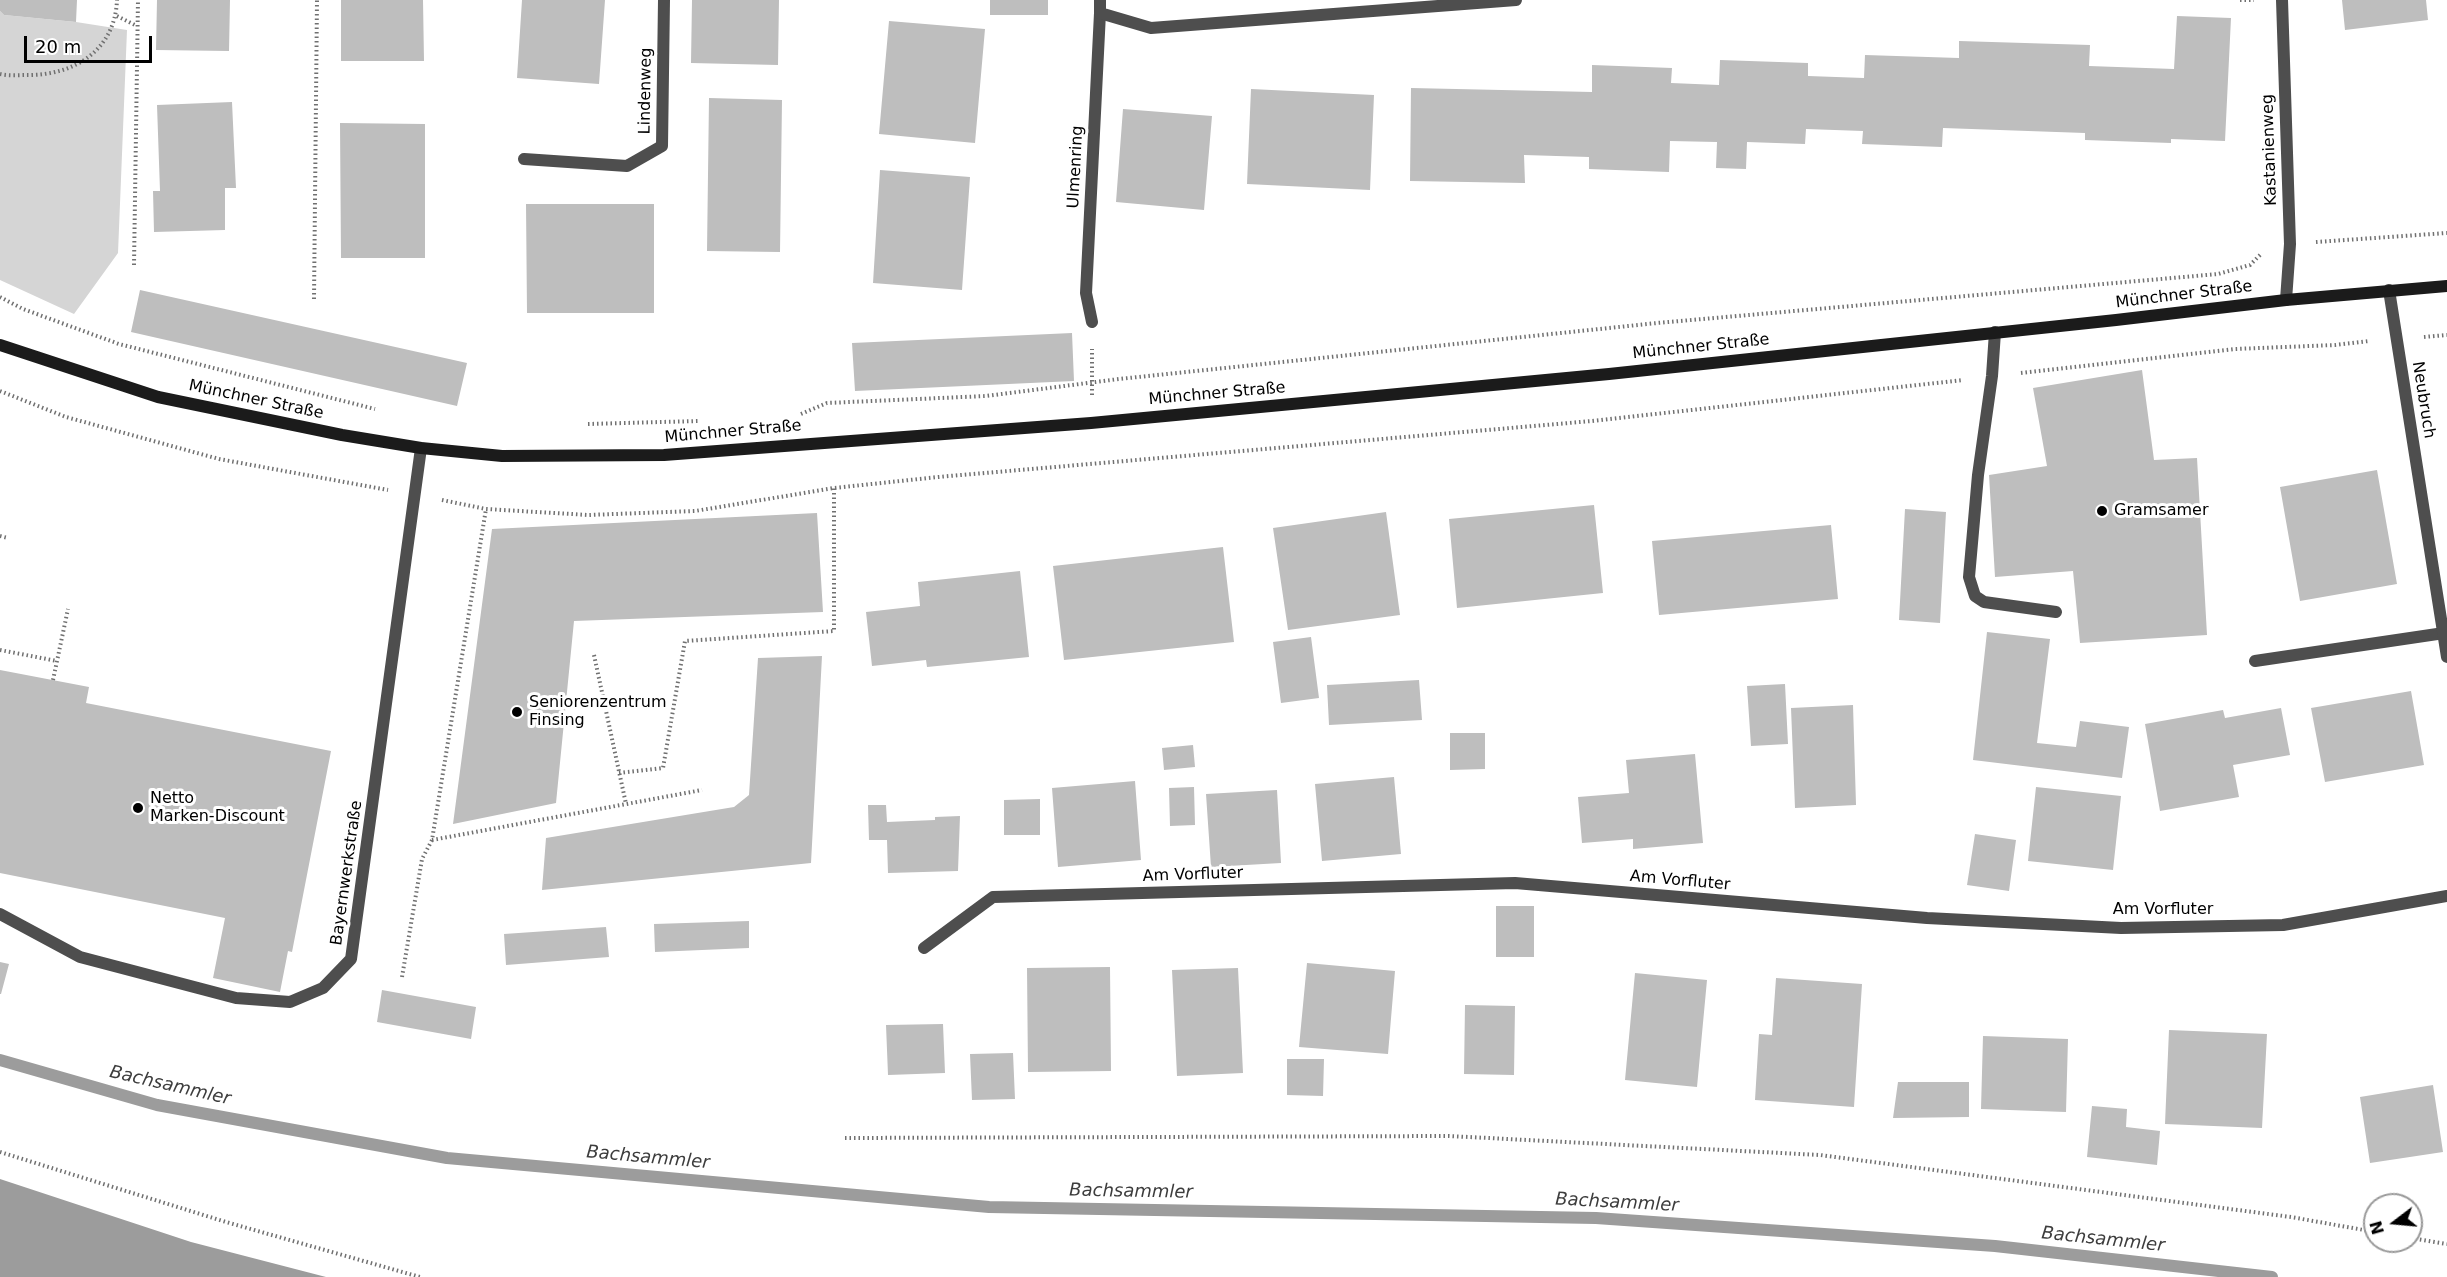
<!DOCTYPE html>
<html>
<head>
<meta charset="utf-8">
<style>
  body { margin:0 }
  #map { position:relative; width:2447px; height:1277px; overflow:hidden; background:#fff; font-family:"DejaVu Sans",sans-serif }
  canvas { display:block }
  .north { position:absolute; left:2363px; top:1193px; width:60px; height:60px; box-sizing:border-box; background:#fff; border:2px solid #999; border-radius:50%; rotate:254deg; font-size:16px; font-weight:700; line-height:24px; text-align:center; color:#000 }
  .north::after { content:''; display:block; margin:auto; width:21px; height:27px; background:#000; clip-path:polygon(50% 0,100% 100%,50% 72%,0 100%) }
  .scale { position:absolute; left:24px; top:36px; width:128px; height:27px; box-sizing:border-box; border:3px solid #000; border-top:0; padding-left:8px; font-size:18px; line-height:21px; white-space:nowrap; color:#000; -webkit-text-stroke:4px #fff; paint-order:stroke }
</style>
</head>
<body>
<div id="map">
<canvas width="2447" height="1277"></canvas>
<div class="north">N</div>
<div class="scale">20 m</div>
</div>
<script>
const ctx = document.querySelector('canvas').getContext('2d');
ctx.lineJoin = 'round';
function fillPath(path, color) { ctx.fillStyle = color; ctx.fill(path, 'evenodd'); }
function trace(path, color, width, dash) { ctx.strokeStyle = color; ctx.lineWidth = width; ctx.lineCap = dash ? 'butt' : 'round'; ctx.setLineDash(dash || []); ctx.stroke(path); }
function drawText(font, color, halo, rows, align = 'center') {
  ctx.font = font + ' "DejaVu Sans",sans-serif'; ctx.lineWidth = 6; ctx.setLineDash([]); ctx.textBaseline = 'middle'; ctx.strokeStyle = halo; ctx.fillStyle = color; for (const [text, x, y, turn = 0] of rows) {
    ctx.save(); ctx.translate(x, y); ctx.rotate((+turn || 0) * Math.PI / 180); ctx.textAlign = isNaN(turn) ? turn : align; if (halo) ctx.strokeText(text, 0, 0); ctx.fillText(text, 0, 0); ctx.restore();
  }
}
const green = new Path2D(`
  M0,11L4,15L76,22L127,30L118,253L74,314L0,280Z`);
const water = new Path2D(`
  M0,1179L191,1242L326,1277H0Z`);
const stream = new Path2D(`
  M0,1060L157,1105L447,1158L989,1207L1596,1218L1995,1246L2272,1277`);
const building = new Path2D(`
  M0,0H77L76,22L4,15L0,11Z
  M157,0H230L229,51L156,50Z
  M341,0H423L424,61H341Z
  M522,0H605L599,84L517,78Z
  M692,0H779L778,65L691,63Z
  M990,0H1048V15H990Z
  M2342,0H2426L2428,20L2345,30Z
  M2177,16L2231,18L2225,141L2171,139V143L2085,140V133L1943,128L1942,147L1862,144L1863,131L1806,129L1805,144L1747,142L1746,169L1716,168L1717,142L1670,141L1669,172L1589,169V157L1524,155L1525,183L1410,181L1411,88L1592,92V65L1672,68L1671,83L1719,85L1720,60L1808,63V76L1864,78L1865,55L1959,58V41L2090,45L2089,66L2174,69Z
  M889,21L985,29L975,143L879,134Z
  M1251,89L1374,95L1370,190L1247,184Z
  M709,98L782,100L780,252L707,251Z
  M232,102L236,188H225V230L154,232L153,191H160L157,105Z
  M1123,109L1212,116L1204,210L1116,202Z
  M340,123L425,124V258H341Z
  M880,170L970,177L962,290L873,283Z
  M526,204H654V313H527Z
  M140,290L467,363L457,406L131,332Z
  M1072,333L1074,381L855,391L852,343Z
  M2142,370L2154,460L2197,458L2207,635L2080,643L2073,571L1995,577L1989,475L2047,466L2033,388Z
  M2377,470L2397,584L2300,601L2280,487Z
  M1594,505L1603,593L1457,608L1449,519Z
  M1905,509L1946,512L1940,623L1899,620Z
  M1386,512L1400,615L1288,630L1273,528Z
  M817,513L823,612L574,621L556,803L453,824L492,529Z
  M1831,525L1838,599L1659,615L1652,541Z
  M1223,547L1234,642L1064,660L1053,566Z
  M1020,571L1029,657L927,667L926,660L872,666L866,612L920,606L918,582Z
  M1987,632L2050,639L2037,743L2076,747L2080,721L2129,727L2122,778L1973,760Z
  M1311,637L1319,698L1281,703L1273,642Z
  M822,656L811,863L542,890L546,838L734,807L749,795L758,658Z
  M0,670L89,687L86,703L331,751L292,952L288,951L280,992L213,978L225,918L0,873Z
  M1419,680L1422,720L1329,725L1327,685Z
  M1785,684L1788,744L1751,746L1747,686Z
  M2411,691L2424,765L2325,782L2311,708Z
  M1853,705L1856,805L1795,808L1791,708Z
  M2281,708L2290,755L2233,765L2239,797L2160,811L2145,724L2223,710L2225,718Z
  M1450,733H1485V769L1450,770Z
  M1193,745L1195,767L1164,770L1162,748Z
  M1695,754L1703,843L1633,849V839L1582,843L1578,797L1629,793L1626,760Z
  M1394,777L1401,854L1322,861L1315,784Z
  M1135,781L1141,860L1058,867L1052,788Z
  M1194,787L1195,825L1170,826L1169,788Z
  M2036,787L2121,796L2113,870L2028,861Z
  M1277,790L1281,863L1211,867L1206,794Z
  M1040,799V835H1004V800Z
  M868,805H886L887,822L935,820V817L960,816L958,871L888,873L887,840H869Z
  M1975,834L2016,840L2009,891L1967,885Z
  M1496,906H1534V957H1496Z
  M749,921V948L655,952L654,924Z
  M606,927L609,957L506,965L504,934Z
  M0,962L9,964L1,994H0Z
  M1307,963L1395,971L1388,1054L1299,1047Z
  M1110,967L1111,1071L1028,1072L1027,968Z
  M1238,968L1243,1073L1177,1076L1172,970Z
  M1635,973L1707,980L1697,1087L1625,1080Z
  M1776,978L1862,984L1854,1107L1755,1100L1759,1034L1772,1035Z
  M382,990L476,1007L471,1039L377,1022Z
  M1465,1005L1515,1006L1514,1075L1464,1074Z
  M943,1024L945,1073L888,1075L886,1025Z
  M2169,1030L2267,1034L2262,1128L2165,1124Z
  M1983,1036L2068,1039L2066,1112L1981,1109Z
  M1013,1053L1015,1099L972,1100L970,1054Z
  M1287,1059H1324L1323,1096L1287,1095Z
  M1898,1082H1969V1117L1893,1118Z
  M2433,1085L2443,1152L2370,1163L2360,1097Z
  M2092,1106L2127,1109L2126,1127L2160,1131L2157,1165L2087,1157Z`);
const path = new Path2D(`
  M2240,0H2254
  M117,16L137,26
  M0,74C9,76 19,75 28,75C75,75 115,50 117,0
  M2316,242L2447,233
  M134,265L138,0
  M0,297L23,309L119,344L375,409
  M314,299L317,0
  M2424,337L2447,335
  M2021,373L2235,349L2335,345L2369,341
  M0,391L66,417L219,459L388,490
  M1092,395V349
  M801,414L827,403L986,396L1119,379L1657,323L2218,274L2250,265L2261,254
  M588,424L698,421
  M442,500L486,509L588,515L695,511L834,488L938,477L1592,421L1963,380
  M0,536L8,538
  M0,650L57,661
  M594,655L626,804
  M53,680L68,609
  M619,773L663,768L685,641L834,631V488
  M432,840L702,790
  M402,977L422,859L432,840L486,509
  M845,1138L1449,1136L1820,1155L2291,1217L2375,1232
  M0,1152L226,1222L420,1277
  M2411,1238L2447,1244`);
const service = new Path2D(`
  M1092,322L1086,293L1100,13
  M1995,332L1992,376L1978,475L1969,577L1975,596L1984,602L2056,612
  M2255,661L2444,633`);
const minor = new Path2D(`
  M1100,0V13L1151,28L1516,0
  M2282,0L2290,244L2286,300
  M524,159L627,166L662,146L664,0
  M2389,290L2447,657
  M0,914L80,957L236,998L290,1002L323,988L351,959L421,448
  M924,948L993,897L1515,883L1927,918L2121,928L2283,925L2447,896`);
const secondary = new Path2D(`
  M0,345L158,397L342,435L421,448L502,456L664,455L1091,423L1609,374L2116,320L2286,300L2447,286`);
const markers = [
  [2102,511,6,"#000"],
  [517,712,6,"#000"],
  [138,808,6,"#000"]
];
const streetNames = [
  ["Lindenweg",646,91,-89],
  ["Kastanienweg",2270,150,-92],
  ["Ulmenring",1076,167,-87],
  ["Münchner Straße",2184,295,-7],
  ["Münchner Straße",1701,347,-6],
  ["Münchner Straße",1217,394,-5],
  ["Münchner Straße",256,400,12],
  ["Neubruch",2423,400,81],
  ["Münchner Straße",733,432,-5],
  ["Bayernwerkstraße",347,873,-82],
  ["Am Vorfluter",1193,875,-2],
  ["Am Vorfluter",1680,881,5],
  ["Am Vorfluter",2163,910]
];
const poiNames = [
  ["Gramsamer",2114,511],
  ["Seniorenzentrum",529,703],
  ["Finsing",529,721],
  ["Netto",150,799],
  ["Marken-Discount",150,817]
];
const waterNames = [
  ["Bachsammler",170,1086,13],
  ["Bachsammler",648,1158,5],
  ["Bachsammler",1131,1192,1],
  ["Bachsammler",1617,1203,3],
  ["Bachsammler",2103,1240,6]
];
fillPath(green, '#d5d5d5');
fillPath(water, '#9c9c9c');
trace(stream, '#9c9c9c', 12);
fillPath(building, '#bebebe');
trace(path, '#707070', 4, [1.5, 3]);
trace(service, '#4e4e4e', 12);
trace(minor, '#4e4e4e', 12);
trace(secondary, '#1b1b1b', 12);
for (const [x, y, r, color] of markers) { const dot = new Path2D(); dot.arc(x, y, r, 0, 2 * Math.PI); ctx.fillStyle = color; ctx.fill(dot); trace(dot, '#fff', 2); }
drawText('16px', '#000', '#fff', streetNames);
drawText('16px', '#000', '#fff', poiNames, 'left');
drawText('italic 18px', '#3d3d3d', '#fff', waterNames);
</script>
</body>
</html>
